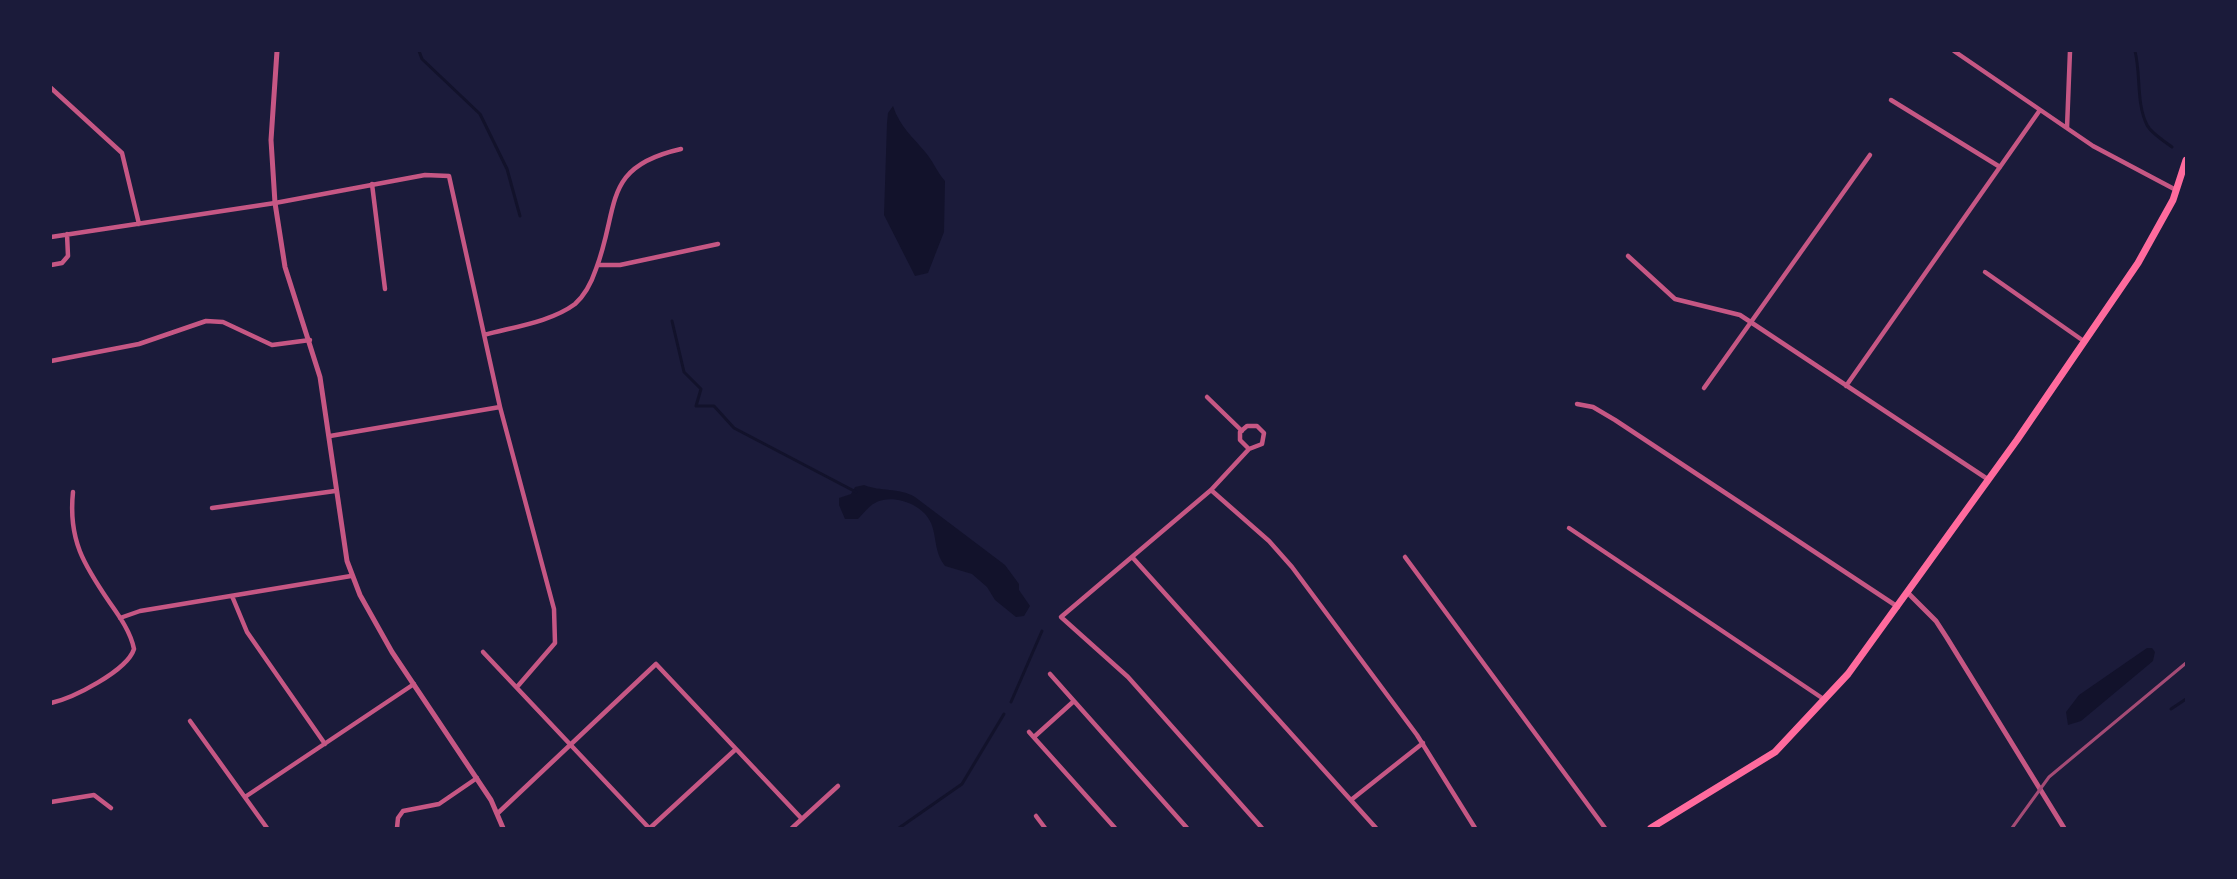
<!DOCTYPE html>
<html>
<head>
<meta charset="utf-8">
<style>
  body { margin:0 }
  #map { position:relative; width:2237px; height:879px; overflow:hidden; background:#1b1b3a; font-family:Roboto,sans-serif }
  canvas { display:block }
  .frame { position:absolute; inset:0; border:52px solid #1b1b3a; pointer-events:none }
</style>
</head>
<body>
<div id="map">
<canvas width="2237" height="879"></canvas>
<div class="frame"></div>
</div>
<script>
const ctx = document.querySelector('canvas').getContext('2d');
ctx.lineJoin = 'round';
function fillPath(path, color) { ctx.fillStyle = color; ctx.fill(path, 'evenodd'); }
function trace(path, color, width, dash) { ctx.strokeStyle = color; ctx.lineWidth = width; ctx.lineCap = dash ? 'butt' : 'round'; ctx.setLineDash(dash || []); ctx.stroke(path); }
const water = new Path2D(`
  M893,106C900,127 913,137 926,153C933,161 937,172 945,181L944,232L928,273L915,276L884,215L887,123L888,113Z
  M864,485C881,492 898,487 915,497L1005,565L1019,584V590L1030,606L1024,616L1016,617L995,600L987,587L972,574L945,566C934,552 937,538 931,523C923,504 892,493 875,503C869,506 863,514 858,519H845L839,505V498L851,494L855,487Z
  M2147,648H2152L2155,652L2153,661L2081,721L2068,725L2066,712L2079,695Z`);
const stream = new Path2D(`
  M419,51L422,59L480,114L507,169L520,216
  M2135,51C2141,75 2136,103 2147,125C2151,133 2164,141 2172,147
  M672,321L684,372L701,389L696,406H714L734,428L856,492
  M1011,702L1042,631
  M2171,709L2186,699
  M899,828L962,784L1004,714`);
const minor = new Path2D(`
  M1954,51L2093,146L2176,190
  M51,88L122,153L139,224
  M1891,100L2000,167
  M2067,128L2070,51
  M372,184L385,289
  M51,237L275,203L425,175L449,176L500,407L554,609L555,643L517,687
  M1628,256L1675,299L1740,315L1989,480
  M51,265L62,263L68,256L67,234
  M598,265H620L718,244
  M1985,272L2085,342
  M484,335C513,327 551,322 575,304C585,295 592,281 596,269C620,206 601,167 681,149
  M51,361L139,344L206,321L223,322L272,345L310,340
  M1846,386L2040,110
  M1704,388L1870,155
  M1207,397L1242,431
  M1577,404L1593,407L1615,420L1898,607
  M330,436L500,407
  M1249,449L1262,444L1264,433L1257,426H1247L1240,432V440L1249,449L1211,490L1061,617L1128,677L1262,828
  M1211,490L1269,541L1292,567L1417,735L1475,828
  M212,508L335,491
  M1569,528L1825,700
  M1405,557L1605,828
  M1133,558L1376,828
  M232,596L247,632L325,744
  M120,618L140,611L351,576
  M483,652L649,828
  M1050,674L1187,828
  M51,703C73,698 127,671 134,649C131,633 120,617 110,603C84,565 68,540 73,492
  M190,721L267,828
  M1029,732L1115,828
  M1034,737L1074,701
  M245,797L414,684
  M1351,800L1423,743
  M51,802L94,795L111,808
  M498,813L656,664L802,819
  M1036,816L1045,828
  M397,828L398,818L403,811L439,804L477,778
  M650,828L736,749
  M792,828L838,786`);
const tertiary = new Path2D(`
  M277,51L271,140L275,203L285,267L320,377L347,561L360,595L392,652L491,800L503,828
  M1908,593L1936,621L1947,638L2064,828`);
const primary = new Path2D(`
  M1651,828L1775,752L1848,674L2017,440L2138,263L2173,200L2186,160`);
const rail = new Path2D(`
  M2012,828L2049,777L2186,663`);
fillPath(water, '#12122b');
trace(stream, '#12122b', 3);
trace(minor, '#c65784', 4.5);
trace(tertiary, '#c65784', 5);
trace(primary, '#ff6b9d', 7);
trace(rail, '#a44b75', 3);
</script>
</body>
</html>
